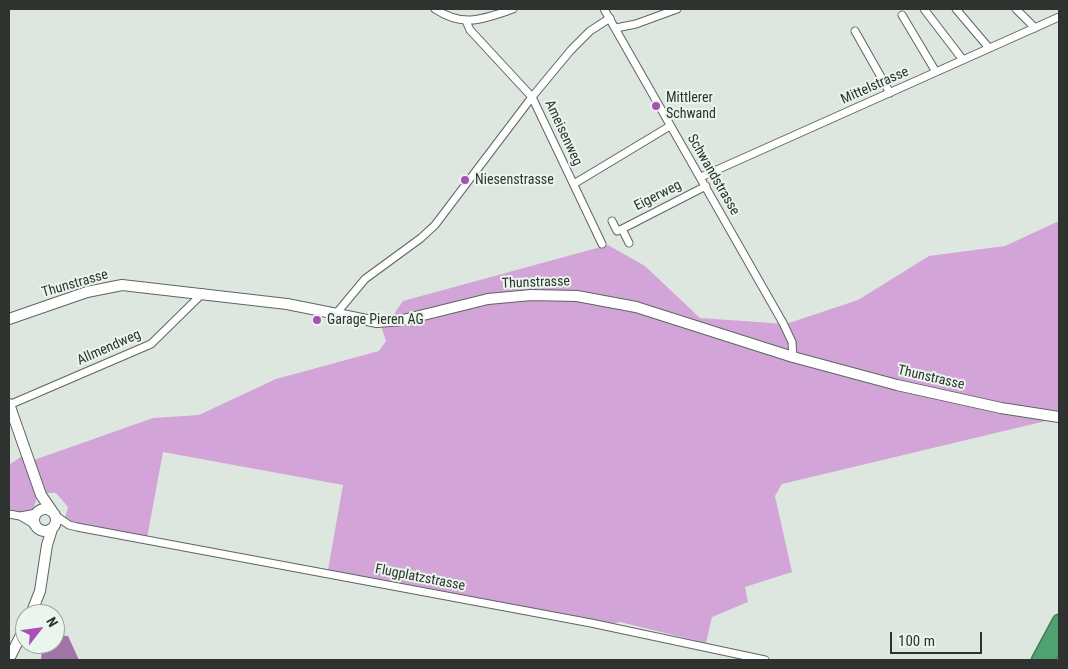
<!DOCTYPE html>
<html>
<head>
<meta charset="utf-8">
<style>
  body { margin:0 }
  #map { position:relative; width:1068px; height:669px; overflow:hidden; background:#dde7e0; font-family:"Roboto Condensed",sans-serif }
  canvas { display:block }
  .frame { position:absolute; inset:0; border:10px solid #2f3330; pointer-events:none }
  .north { position:absolute; left:15px; top:604px; width:50px; height:50px; box-sizing:border-box; background:#eaf5ed; border:1px solid #9fa7a1; border-radius:50%; rotate:60deg; font-size:14px; font-weight:700; line-height:20px; text-align:center; color:#2f3330 }
  .north::after { content:''; display:block; margin:auto; width:18px; height:22px; background:#ac4eb8; clip-path:polygon(50% 0,100% 100%,50% 72%,0 100%) }
  .scale { position:absolute; left:890px; top:632px; width:92px; height:22px; box-sizing:border-box; border:2px solid #2f3330; border-top:0; padding-left:6px; font-size:15px; line-height:18px; white-space:nowrap; color:#2f3330; -webkit-text-stroke:4px #eaf5ed; paint-order:stroke }
</style>
</head>
<body>
<div id="map">
<canvas width="1068" height="669"></canvas>
<div class="frame"></div>
<div class="north">N</div>
<div class="scale">100 m</div>
</div>
<script>
const ctx = document.querySelector('canvas').getContext('2d');
ctx.lineJoin = 'round';
function fillPath(path, color) { ctx.fillStyle = color; ctx.fill(path, 'evenodd'); }
function trace(path, color, width, dash) { ctx.strokeStyle = color; ctx.lineWidth = width; ctx.lineCap = dash ? 'butt' : 'round'; ctx.setLineDash(dash || []); ctx.stroke(path); }
function drawText(font, color, halo, rows, align = 'center') {
  ctx.font = font + ' "Roboto Condensed",sans-serif'; ctx.lineWidth = 4; ctx.setLineDash([]); ctx.textBaseline = 'middle'; ctx.strokeStyle = halo; ctx.fillStyle = color; for (const [text, x, y, turn = 0] of rows) {
    ctx.save(); ctx.translate(x, y); ctx.rotate((+turn || 0) * Math.PI / 180); ctx.textAlign = isNaN(turn) ? turn : align; if (halo) ctx.strokeText(text, 0, 0); ctx.fillText(text, 0, 0); ctx.restore();
  }
}
const forest = new Path2D(`
  M1059,221V413L1050,420L782,484L775,496L792,572L745,587L748,602L712,617L706,643L620,622L596,627L328,570L343,485L163,452L147,538L68,522L65,518L68,507L56,493H44L34,460L153,418L199,415L276,379L379,351L386,341L381,326L388,323L403,301L608,245L645,266L700,318L786,324L858,300L929,256L1005,246Z
  M22,456L35,492L36,501L33,509L20,513L9,511V465Z`);
const water = new Path2D(`
  M55,635L68,636L79,660H41L42,647L45,644H55Z`);
const street = new Path2D(`
  M435,9C464,28 483,19 513,9
  M604,9L783,323L792,342L793,357
  M924,9L963,60
  M956,9L989,48
  M1016,9L1035,28
  M902,15L936,72
  M466,21L470,30L532,97L602,244
  M616,28L636,24L677,9
  M855,31L890,93
  M701,177L1059,17
  M577,182L670,126
  M612,221L617,231L622,229L706,186
  M622,229L629,243
  M335,315L365,279L421,238L435,225L532,97L571,50L590,31L610,18
  M9,405L151,344L203,293
  M9,514L20,516L35,525
  M20,516L37,513
  M56,516L69,525L77,527L591,623L765,660`);
const secondary = new Path2D(`
  M9,319L87,292L122,285L287,304L377,322L403,320L488,299L531,295L577,296L636,307L793,357L897,385L1001,408L1059,417
  M9,404L41,495L52,511
  M34 520a11 11 0 1 1 22 0a11 11 0 1 1-22 0Z
  M31,614L40,591L47,545L52,529
  M9,659L25,627`);
const highway = new Path2D(`
  M1038,660L1059,621
  M1048,660L1059,640`);
const markers = [
  [656,106,5,"#ac4eb8"],
  [465,180,5,"#ac4eb8"],
  [317,320,5,"#ac4eb8"]
];
const streetNames = [
  ["Mittelstrasse",875,86,-24],
  ["Ameisenweg",563,133,65],
  ["Schwandstrasse",713,175,60],
  ["Eigerweg",658,196,-27],
  ["Thunstrasse",536,283,-2],
  ["Thunstrasse",75,284,-16],
  ["Allmendweg",109,348,-24],
  ["Thunstrasse",931,378,13],
  ["Flugplatzstrasse",420,578,11]
];
const poiNames = [
  ["Mittlerer",666,98],
  ["Schwand",666,114],
  ["Niesenstrasse",475,180],
  ["Garage Pieren AG",327,320]
];
fillPath(forest, '#d3a4d8');
fillPath(water, '#a074a5');
trace(street, '#5c665f', 9);
trace(secondary, '#5c665f', 12);
trace(highway, '#447c5b', 15);
trace(street, '#fff', 7);
trace(secondary, '#fff', 10);
trace(highway, '#4fa372', 12);
for (const [x, y, r, color] of markers) { const dot = new Path2D(); dot.arc(x, y, r, 0, 2 * Math.PI); ctx.fillStyle = color; ctx.fill(dot); trace(dot, '#eaf5ed', 2); }
drawText('14px', '#2f3330', '#eaf5ed', streetNames);
drawText('14px', '#2f3330', '#eaf5ed', poiNames, 'left');
</script>
</body>
</html>
